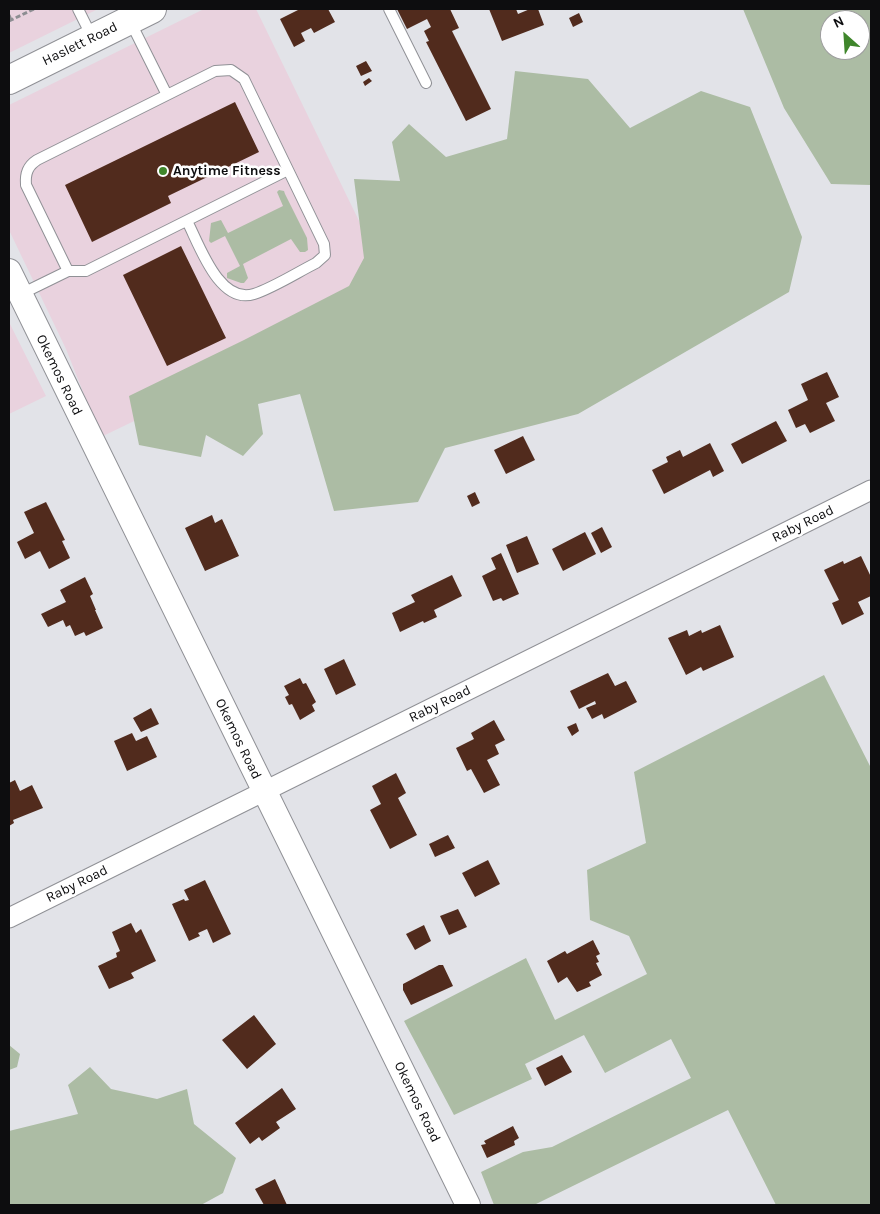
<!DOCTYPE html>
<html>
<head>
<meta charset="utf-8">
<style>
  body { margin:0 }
  #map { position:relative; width:880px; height:1214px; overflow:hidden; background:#e2e3e8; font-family:Karla,sans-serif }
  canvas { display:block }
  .frame { position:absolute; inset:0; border:10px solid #0d0d0f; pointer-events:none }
  .north { position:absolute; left:820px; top:10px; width:50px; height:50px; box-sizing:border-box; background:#fff; border:1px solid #9e9e9f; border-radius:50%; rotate:334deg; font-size:14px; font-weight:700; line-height:20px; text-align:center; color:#0d0d0f }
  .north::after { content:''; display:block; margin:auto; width:18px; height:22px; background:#3f862b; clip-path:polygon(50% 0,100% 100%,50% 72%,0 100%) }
</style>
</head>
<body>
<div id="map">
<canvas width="880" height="1214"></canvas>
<div class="frame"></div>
<div class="north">N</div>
</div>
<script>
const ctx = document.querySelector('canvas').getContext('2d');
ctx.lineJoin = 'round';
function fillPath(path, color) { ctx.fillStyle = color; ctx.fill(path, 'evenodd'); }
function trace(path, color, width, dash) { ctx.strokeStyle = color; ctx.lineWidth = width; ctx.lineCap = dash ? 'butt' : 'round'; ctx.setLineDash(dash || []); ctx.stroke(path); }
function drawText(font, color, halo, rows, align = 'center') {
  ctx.font = font + ' Karla,sans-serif'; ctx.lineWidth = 5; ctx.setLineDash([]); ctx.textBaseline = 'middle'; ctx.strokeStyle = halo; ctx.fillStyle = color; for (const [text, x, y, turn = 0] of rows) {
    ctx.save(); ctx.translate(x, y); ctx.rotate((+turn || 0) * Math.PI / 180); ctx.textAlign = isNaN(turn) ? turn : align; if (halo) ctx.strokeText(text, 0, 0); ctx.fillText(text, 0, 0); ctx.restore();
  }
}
const commercial = new Path2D(`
  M9,9H98L9,53Z
  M204,9H256L395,295L101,437L66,349L9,230V105Z
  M9,322L46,396L9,414Z`);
const green = new Path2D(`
  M743,9H871V185L831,184L784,108ZM830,20H860V50H830Z
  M515,71L588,79L630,128L701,91L750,107L802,237L789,292L578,414L445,448L418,502L334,511L300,394L258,404L263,434L243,456L206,435L201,457L139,445L129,396L244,340L349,286L364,258L354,179L400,181L392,142L409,124L446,157L507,139Z
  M279,190L284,191L285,194L307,238L308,250L305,252H300L291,239L243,264L248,278L244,283H241L227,278V273L240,266L225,236L211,243L209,241L211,223L221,220L228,233L283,206L277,192Z
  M824,675L871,768V1205H776L728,1110L534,1205H494L481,1172L523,1152L552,1147L691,1078L671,1039L605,1073L584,1035L525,1064L532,1079L454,1115L404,1021L526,958L555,1020L647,974L629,936L590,920L587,870L646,843L634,772Z
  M9,1045L20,1054L17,1067L9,1070Z
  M90,1067L111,1089L157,1099L187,1089L194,1124L236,1158L223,1193L201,1205H9V1131L78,1114L68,1085Z`);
const building = new Path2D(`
  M300,9H328L335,22L314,33L311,28L301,33L305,41L294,47L280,19Z
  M397,9H450L459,28L452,31L491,109L466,121L426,42L429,41L424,31L431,27L427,19L407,29Z
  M489,9H516L518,14L530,9H538L544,25L502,41Z
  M579,13L583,22L573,27L569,18Z
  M366,61L372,71L361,76L356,66Z
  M369,78L372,81L365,86L363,82Z
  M235,102L259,152L168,196L171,203L92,242L65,185Z
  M181,246L226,338L167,366L123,275Z
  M827,372L839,397L826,403L835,421L810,433L805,424L796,428L788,410L808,400L801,384Z
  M776,421L787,441L742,464L731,444Z
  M523,436L535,460L506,474L494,450Z
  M710,443L724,471L713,477L710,470L664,494L652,470L668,462L666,457L680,450L683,457Z
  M475,492L480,503L472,507L467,496Z
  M46,502L65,540L62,541L70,558L49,569L40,551L25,559L17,542L34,533L24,512Z
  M212,515L215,523L222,519L239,556L205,571L185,528Z
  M602,527L612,547L601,553L591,533Z
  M585,532L596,554L563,571L552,549Z
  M527,536L539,564L517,573L506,545Z
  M501,553L519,594L503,601L501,598L493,601L482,576L496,569L491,558Z
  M861,556L871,577V596L858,602L864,614L842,625L832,603L839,600L824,570L843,561L844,564Z
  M452,575L462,596L434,610L437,617L424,623L423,621L400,632L392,613L415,602L411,595Z
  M85,577L93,594L90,596L96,610H95L103,628L86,636L84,632L75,636L70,625L66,627L63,620L48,627L41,614L66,602L60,590Z
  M720,625L734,657L703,671L701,667L686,675L668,638L687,630L689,636L701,630L702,633Z
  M344,659L356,685L336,695L324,669Z
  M608,673L615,686L626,681L637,702L604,719L602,714L592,719L586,708L596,704L595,701L579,709L570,691Z
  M300,678L303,684L306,683L316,702L312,705L315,711L300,720L292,704L289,705L285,697L289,695L284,686Z
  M151,708L159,724L141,732L133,718Z
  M494,720L505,740L495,745L499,754L487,760L500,785L484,793L471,769L467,771L456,748L474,739L471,733Z
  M576,723L579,731L572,736L567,727Z
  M132,733L136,741L147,736L157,757L127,771L114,741Z
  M396,773L406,793L398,798L417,835L390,849L370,810L381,804L372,786Z
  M15,780L20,791L32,785L43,808L13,820L14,823L9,826V783Z
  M448,835L455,848L435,857L429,844Z
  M488,860L500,884L475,897L462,873Z
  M205,880L231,934L213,943L207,929L198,933L200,936L189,941L172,904L184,899L185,901L189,900L184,890Z
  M458,909L467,927L449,935L440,916Z
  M131,923L136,933L141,929L156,961L131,973L134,978L109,989L98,966L117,957L116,953L120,951L112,932Z
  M424,925L431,941L415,950L406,934Z
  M593,940L600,954L596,956L599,962L596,963L602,975L589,982L591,986L577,992L567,977L558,983L547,961L565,951L567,954Z
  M439,965H443L453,986L411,1005L403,990V984Z
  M254,1015L276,1044L247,1069L222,1040Z
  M562,1055L572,1072L545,1086L536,1068Z
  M282,1088L296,1109L276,1122L280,1128L262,1141L259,1137L250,1144L235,1123Z
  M513,1126L519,1138L514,1141L515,1145L487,1158L481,1145L486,1144L484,1141Z
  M275,1179L287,1205H264L255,1189Z`);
const path = new Path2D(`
  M9,15L11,20
  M9,21L34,9`);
const service = new Path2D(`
  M78,9L92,37
  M389,9L426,83
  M130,21L167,95
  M68,271L26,185C25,173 28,166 37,160L215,71L231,70L244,79L324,244L325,255L316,263C298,272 273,288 254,294C219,305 199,244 187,221
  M21,294L68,271H86L288,170`);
const minor = new Path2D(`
  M9,918L871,490`);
const tertiary = new Path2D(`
  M9,271L468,1205`);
const secondary = new Path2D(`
  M9,80L152,9`);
const markers = [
  [163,171,5,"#3f862b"]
];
const streetNames = [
  ["Haslett Road",80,44,-26],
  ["Okemos Road",59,375,64],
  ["Raby Road",803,524,-26],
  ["Raby Road",440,704,-26],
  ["Okemos Road",238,739,64],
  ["Raby Road",77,884,-26],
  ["Okemos Road",417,1102,64]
];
const poiNames = [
  ["Anytime Fitness",173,171]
];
fillPath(commercial, '#e9d2de');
fillPath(green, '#acbca4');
fillPath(building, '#512b1d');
trace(service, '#909196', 12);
trace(minor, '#909196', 21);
trace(tertiary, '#909196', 26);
trace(secondary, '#909196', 30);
trace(path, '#8d8e92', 3, [5, 2.5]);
trace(service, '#fff', 10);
trace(minor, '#fff', 19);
trace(tertiary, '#fff', 24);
trace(secondary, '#fff', 28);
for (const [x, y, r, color] of markers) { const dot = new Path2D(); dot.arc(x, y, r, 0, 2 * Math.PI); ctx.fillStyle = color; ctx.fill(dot); trace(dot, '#fff', 2); }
drawText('14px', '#0d0d0f', '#fff', streetNames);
drawText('bold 14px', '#0d0d0f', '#fff', poiNames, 'left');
</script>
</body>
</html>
